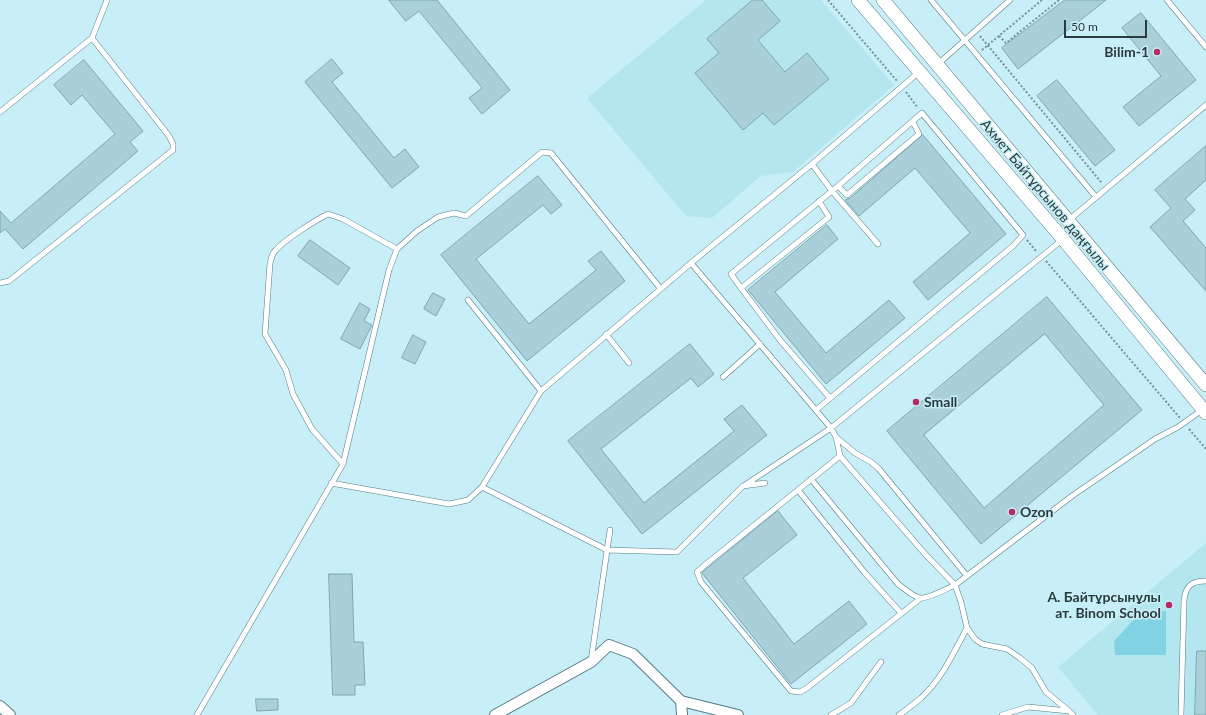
<!DOCTYPE html>
<html>
<head>
<meta charset="utf-8">
<style>
  body { margin:0 }
  #map { position:relative; width:1206px; height:715px; overflow:hidden; background:#c8eff8; font-family:Lato,sans-serif }
  canvas { display:block }
  .scale { position:absolute; left:1064px; top:20px; width:83px; height:18px; box-sizing:border-box; border:2px solid #2a3a3d; border-top:0; padding-left:5px; font-size:12px; line-height:14px; white-space:nowrap; color:#2a3a3d; -webkit-text-stroke:3px #c8eff8; paint-order:stroke }
</style>
</head>
<body>
<div id="map">
<canvas width="1206" height="715"></canvas>
<div class="scale">50 m</div>
</div>
<script>
const ctx = document.querySelector('canvas').getContext('2d');
ctx.lineJoin = 'round';
function fillPath(path, color) { ctx.fillStyle = color; ctx.fill(path, 'evenodd'); }
function trace(path, color, width, dash) { ctx.strokeStyle = color; ctx.lineWidth = width; ctx.lineCap = dash ? 'butt' : 'round'; ctx.setLineDash(dash || []); ctx.stroke(path); }
function drawText(font, color, halo, rows, align = 'center') {
  ctx.font = font + ' Lato,sans-serif'; ctx.lineWidth = 3; ctx.setLineDash([]); ctx.textBaseline = 'middle'; ctx.strokeStyle = halo; ctx.fillStyle = color; for (const [text, x, y, turn = 0] of rows) {
    ctx.save(); ctx.translate(x, y); ctx.rotate((+turn || 0) * Math.PI / 180); ctx.textAlign = isNaN(turn) ? turn : align; if (halo) ctx.strokeText(text, 0, 0); ctx.fillText(text, 0, 0); ctx.restore();
  }
}
const built = new Path2D(`
  M706,0H821L894,85L793,172L761,176L712,218L686,216L587,98Z
  M1206,543V715H1098L1058,667Z`);
const green = new Path2D(`
  M1166,611V655H1115L1114,641L1141,612Z`);
const building = new Path2D(`
  M389,0H437L510,90L482,114L469,98L482,88L419,11L406,21Z
  M753,0H762L780,21L758,40L785,72L807,53L829,79L774,125L763,113L743,130L695,73L719,53L707,39Z
  M1065,0H1106L1018,69L1002,48Z
  M1141,13L1196,80L1139,126L1123,107L1161,76L1122,28Z
  M332,59L343,73L332,82L394,158L405,149L419,167L392,188L305,82Z
  M84,60L143,131L130,142L138,151L23,249L5,229L0,233V211L11,223L115,134L82,95L71,105L54,85Z
  M1057,80L1115,150L1095,166L1037,96Z
  M923,135L1006,234L928,300L913,282L970,233L915,168L859,216L845,200L850,198Z
  M1206,146V180L1185,199L1195,210L1183,221L1206,248V291L1150,227L1171,208L1155,190Z
  M538,176L562,205L551,214L543,205L476,259L529,324L596,270L588,261L601,251L625,281L527,361L441,255Z
  M827,225L838,239L775,292L826,353L889,300L905,318L826,384L748,290Z
  M310,240L350,268L338,285L298,256Z
  M433,293L445,299L436,316L424,309Z
  M1047,297L1142,410L981,544L887,431ZM1045,334L1104,405L984,508L924,435Z
  M360,303L370,309L364,321L372,325L360,349L341,339Z
  M413,335L426,342L415,364L402,358Z
  M690,344L714,374L698,387L691,378L601,449L644,503L734,431L724,419L742,405L767,435L642,534L568,441Z
  M778,511L797,535L743,578L794,644L849,601L867,624L791,684L702,573Z
  M329,574H352L354,642H363L365,685H355V695H333Z
  M1197,651H1206V715H1195Z
  M256,699H278V710L257,711Z`);
const path = new Path2D(`
  M828,0L897,81
  M980,36L1101,182
  M999,36L1006,43L1059,0
  M982,50L1042,0
  M906,92L918,108
  M1027,240L1036,251
  M1046,261L1180,418
  M1189,429L1206,449`);
const service = new Path2D(`
  M931,0L1096,197
  M1167,0L1206,47
  M938,64L1010,0
  M0,112L92,38L107,0
  M838,186L847,195L919,134L913,122
  M1069,220L1206,105
  M878,244L832,191L812,164L919,72
  M691,263L831,428L1062,240
  M0,283L9,281L173,150V144L169,136L92,38
  M741,288L780,340L830,398
  M468,300L541,391
  M606,334L629,363
  M723,377L760,344
  M816,410L1013,246L1023,235L922,113L838,186L731,274L741,288L829,217L819,201
  M836,437L855,453L871,462L879,469L967,576
  M840,456L705,565L697,572L701,582L791,691L800,692L807,688L921,598
  M343,464L312,429L293,394L286,370L265,334L270,263C271,260 272,255 274,252C284,240 314,221 328,214L343,219L397,249
  M811,479L898,584C905,589 912,596 920,598C928,599 948,588 955,585L1072,496L1155,439L1178,427L1202,410
  M331,483L449,504L468,500L482,487L607,550L677,552L743,486L765,483
  M745,485L831,428L836,437L840,456L926,555L955,585L961,602L967,628C954,652 942,679 921,698C914,704 906,710 899,715
  M482,487L541,391L691,263L812,164
  M798,490L865,573L901,613
  M967,628L975,639L982,644L1007,649L1020,658L1032,668L1046,692L1069,711
  M591,661L610,530
  M197,715L343,464L389,270L397,249L417,231L438,217L454,213L466,216L542,152L551,153L660,288
  M831,715L851,703L881,662
  M1002,715L1028,707L1069,711L1073,715
  M1181,715L1184,600C1186,586 1191,581 1206,581`);
const minor = new Path2D(`
  M0,706L10,715
  M495,715L591,662L609,645L633,654L681,701
  M682,715L681,701L738,715`);
const tertiary = new Path2D(`
  M858,0L1063,239L1206,413
  M883,0L1206,385`);
const markers = [
  [1157,52,4,"#b62a63"],
  [916,402,4,"#b62a63"],
  [1012,512,4,"#b62a63"],
  [1169,605,4,"#b62a63"]
];
const poiNames = [
  ["Bilim-1",1149,52],
  ["Small",924,402,"left"],
  ["Ozon",1020,512,"left"],
  ["А. Байтұрсынұлы",1161,597],
  ["ат. Binom School",1161,613]
];
const streetNames = [
  ["Ахмет Байтұрсынов даңғылы",1045,195,50]
];
fillPath(built, '#b4e6ef');
fillPath(green, '#81d3e3');
fillPath(building, '#a9d0d8');
trace(building, '#7fa5ad', 1);
trace(service, '#567a82', 6);
trace(minor, '#567a82', 12);
trace(tertiary, '#567a82', 14);
trace(path, '#769197', 2, [2, 2]);
trace(service, '#fff', 5);
trace(minor, '#fff', 10);
trace(tertiary, '#fff', 13);
for (const [x, y, r, color] of markers) { const dot = new Path2D(); dot.arc(x, y, r, 0, 2 * Math.PI); ctx.fillStyle = color; ctx.fill(dot); trace(dot, '#c8eff8', 1.5); }
drawText('bold 14px', '#2a3a3d', '#c8eff8', poiNames, 'right');
drawText('14px', '#2a3a3d', '#c8eff8', streetNames);
</script>
</body>
</html>
